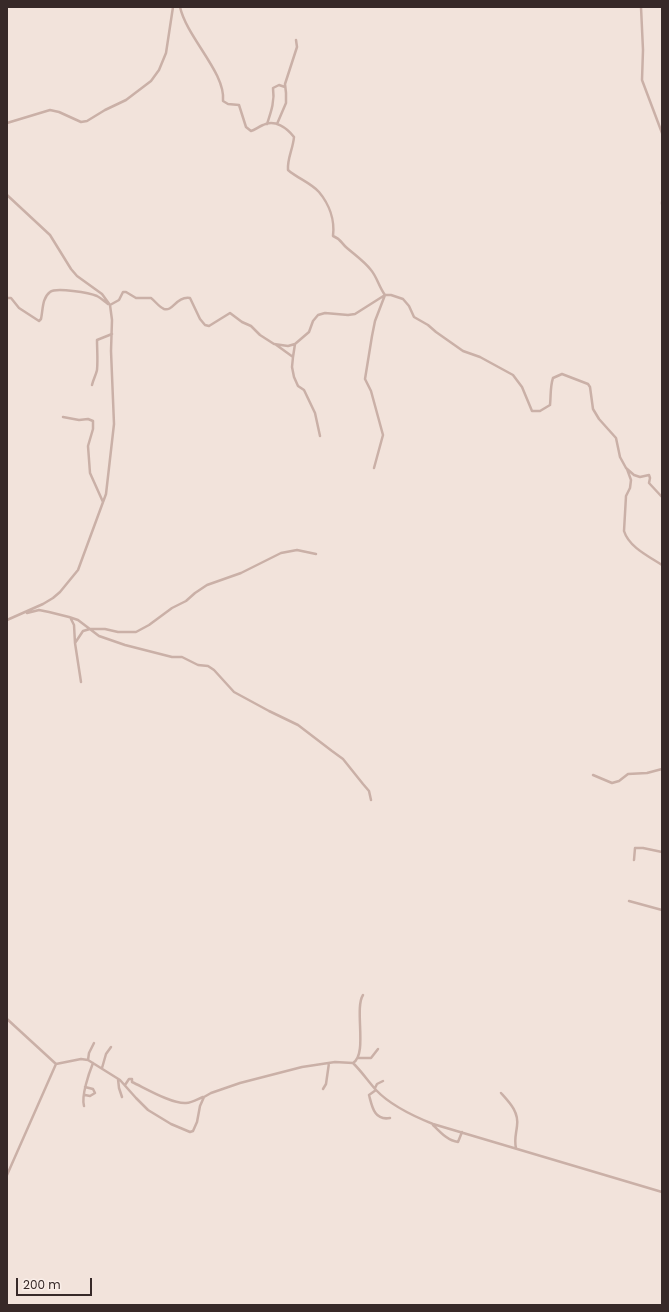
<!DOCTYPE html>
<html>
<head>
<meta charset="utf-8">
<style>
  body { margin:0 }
  #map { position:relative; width:669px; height:1312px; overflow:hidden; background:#f2e3db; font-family:Poppins,sans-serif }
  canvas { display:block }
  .frame { position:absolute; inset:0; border:8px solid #372928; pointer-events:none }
  .scale { position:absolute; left:16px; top:1278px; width:76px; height:18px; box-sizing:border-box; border:2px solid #372928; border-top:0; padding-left:5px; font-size:12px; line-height:14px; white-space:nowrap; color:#372928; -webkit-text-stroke:3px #faeee8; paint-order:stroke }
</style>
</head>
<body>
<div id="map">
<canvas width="669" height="1312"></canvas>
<div class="frame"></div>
<div class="scale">200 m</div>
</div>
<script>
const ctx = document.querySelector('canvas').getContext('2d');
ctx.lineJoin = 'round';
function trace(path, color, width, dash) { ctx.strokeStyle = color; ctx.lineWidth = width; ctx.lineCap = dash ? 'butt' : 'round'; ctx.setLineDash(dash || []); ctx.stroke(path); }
const minor = new Path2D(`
  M180,7C187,38 226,73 223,101L228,104L239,105L246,127L251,131C255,130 258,127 263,125C275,119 287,128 294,137C293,149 287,159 288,170C297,178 311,183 319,192C329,204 335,220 333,236C341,239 341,243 347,248C355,255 364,261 371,270C377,277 379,287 385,295L375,321L372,336L365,379L371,391L383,435L374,468
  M641,7L643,50L642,80L662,133
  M7,123L50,110L59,112L81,122L87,121L105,110L126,100L151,81L159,70L166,53L173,7
  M267,124C271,112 275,101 273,88L279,85L285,87
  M277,124L286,103V93L285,84L297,47L296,40
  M7,195L50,235L71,269L77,276L102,294L110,305L112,320L111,351L114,424L106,494L78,570L60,592L53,598L43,604L7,620
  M662,202V204
  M7,298H11L19,308L39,321L41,319C43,310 42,298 50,292C56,287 90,293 97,296C101,298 104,301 108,304
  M110,305L119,300L123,292H126L136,298H151C155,301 159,307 164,309C173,312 176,296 190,298L200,319L205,325L209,326L230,313L242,322L251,326L260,335L274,344L288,346L295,344L309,332L313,321L318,315L325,313L348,315L355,314L385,295H391L403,299L409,306L414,317L428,325L436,332L463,351L480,357L513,375L522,387L532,411H540L550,405C551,396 550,387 553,378L562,374L588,384L590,387L593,409L599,419L616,438L620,457L626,468L634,475L640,477L649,475L650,478L649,483L662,497
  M275,344L293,357L292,367L294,377L298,386L304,390L315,413L320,436
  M293,357L295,344
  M92,385C93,380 96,375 97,370C98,359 97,350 97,340L112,334
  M63,417L79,420L88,419L93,421V429L88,446L90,473L103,502
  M627,469L631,480L630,488L626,496L624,531C629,547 648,556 662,565
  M27,613L39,610L49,612L69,617L78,620L99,636L125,645L172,657H182L198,665L208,666L214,670L234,692L269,711L298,725L332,751L343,759L363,784L369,791L371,800
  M71,619L74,625L75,643L81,682
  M75,643L83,631L90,629H105L118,632H136L149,625L172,608L186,601L195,593L207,585L241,573L281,553L297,550L316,554
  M593,775L612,783L619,781L628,774L647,773L662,769
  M634,860L635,848H643L662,852
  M629,901L662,910
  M7,1019L56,1064
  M358,1058H371L378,1049
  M88,1060L89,1053L94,1043
  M353,1063C368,1054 354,1009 363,995
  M56,1064L81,1059L88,1060L120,1080L136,1098L148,1110L171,1124L190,1132L193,1131L197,1122L200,1106L204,1097L211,1093L240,1083L302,1067L335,1062L353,1063C362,1072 368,1081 376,1090C391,1106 413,1116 433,1124L662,1192
  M102,1068L106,1054L111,1047
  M118,1079L119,1088L122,1097
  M125,1085L129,1079H132V1082C145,1088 172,1104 186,1103C192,1103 198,1099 203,1097
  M375,1088L377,1084L383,1081
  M323,1089L326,1084L329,1063
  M376,1090L369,1095C372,1106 374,1121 390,1118
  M501,1093C510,1103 519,1112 517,1126C516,1135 514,1140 516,1148
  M85,1095L90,1096L95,1093L93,1089L85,1087
  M84,1106C81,1096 89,1073 93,1063
  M433,1125C440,1132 448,1141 458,1142L462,1132
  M7,1175L56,1064`);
trace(minor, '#cab0a7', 2.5);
</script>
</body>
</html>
